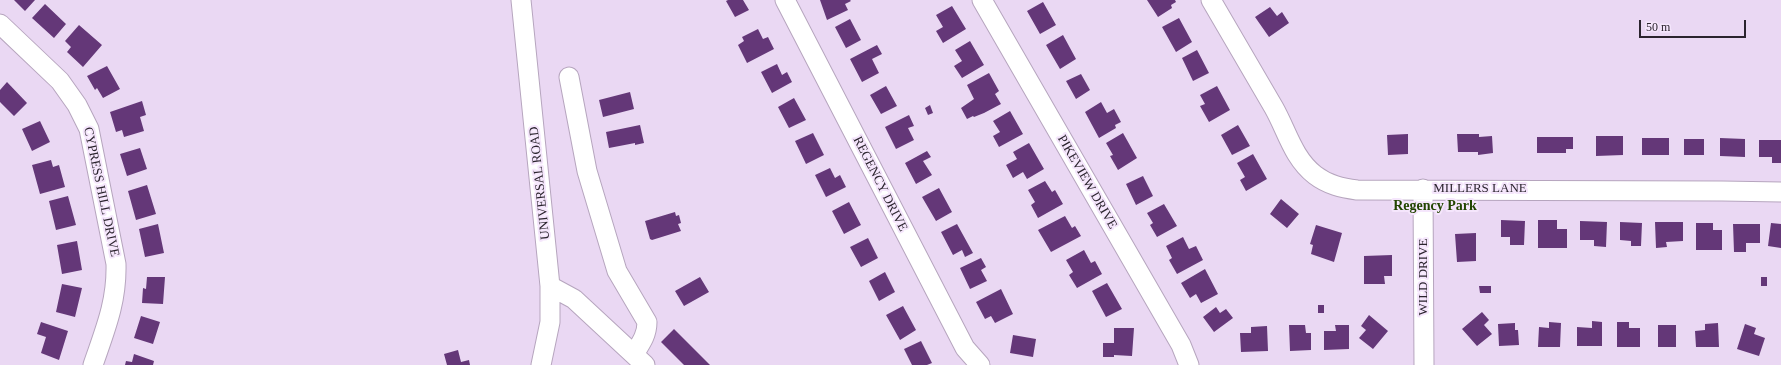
<!DOCTYPE html>
<html>
<head>
<meta charset="utf-8">
<style>
  body { margin:0 }
  #map { position:relative; width:1781px; height:365px; overflow:hidden; background:#ead8f3; font-family:Georgia,serif }
  canvas { display:block }
  .scale { position:absolute; left:1639px; top:20px; width:107px; height:18px; box-sizing:border-box; border:2px solid #2b242e; border-top:0; padding-left:5px; font-size:12px; line-height:14px; white-space:nowrap; color:#2b242e; -webkit-text-stroke:3px #f5e6fc; paint-order:stroke }
</style>
</head>
<body>
<div id="map">
<canvas width="1781" height="365"></canvas>
<div class="scale">50 m</div>
</div>
<script>
const ctx = document.querySelector('canvas').getContext('2d');
ctx.lineJoin = 'round';
function fillPath(path, color) { ctx.fillStyle = color; ctx.fill(path, 'evenodd'); }
function trace(path, color, width, dash) { ctx.strokeStyle = color; ctx.lineWidth = width; ctx.lineCap = dash ? 'butt' : 'round'; ctx.setLineDash(dash || []); ctx.stroke(path); }
function drawText(font, color, halo, rows, align = 'center') {
  ctx.font = font + ' Georgia,serif'; ctx.lineWidth = 4; ctx.setLineDash([]); ctx.textBaseline = 'middle'; ctx.strokeStyle = halo; ctx.fillStyle = color; for (const [text, x, y, turn = 0] of rows) {
    ctx.save(); ctx.translate(x, y); ctx.rotate((+turn || 0) * Math.PI / 180); ctx.textAlign = isNaN(turn) ? turn : align; if (halo) ctx.strokeText(text, 0, 0); ctx.fillText(text, 0, 0); ctx.restore();
  }
}
const building = new Path2D(`
  M14,0H35L25,11Z
  M728,0H743L749,10L735,17L726,1Z
  M820,0H850L851,1L845,4L848,10L827,20Z
  M1147,0H1175L1176,2L1171,5L1172,8L1158,17Z
  M1043,2L1056,25L1040,34L1027,11Z
  M45,4L66,24L54,38L32,18Z
  M952,6L966,29L943,43L936,31L943,27L936,15Z
  M1270,7L1277,16L1282,12L1289,23L1269,37L1255,17Z
  M1179,18L1192,42L1176,52L1162,27Z
  M850,19L861,40L846,48L835,27Z
  M79,25L102,45L83,67L67,52L71,47L65,41Z
  M758,29L763,39L768,37L774,49L747,63L738,45L744,41L742,37Z
  M1063,35L1076,59L1060,69L1046,45Z
  M970,41L984,65L962,78L954,66L962,61L955,50Z
  M877,45L882,54L872,59L879,73L862,82L850,59Z
  M1197,50L1209,73L1193,81L1182,58Z
  M777,64L782,75L787,72L792,82L772,93L761,72Z
  M107,66L120,89L103,98L97,88L95,90L87,76Z
  M989,73L999,91L995,94L1001,104L984,113L974,117L973,116L967,119L961,108L974,99L967,85Z
  M1081,74L1090,90L1076,99L1066,81Z
  M7,82L27,103L14,116L0,102V90Z
  M886,86L897,106L881,114L870,95Z
  M1217,86L1230,110L1209,122L1200,106L1205,104L1200,95Z
  M630,92L634,109L603,117L599,100Z
  M794,98L806,120L789,128L778,107Z
  M142,101L146,115L140,117L144,131L124,137L122,130L116,132L110,112Z
  M1101,102L1107,113L1114,109L1121,122L1115,125L1116,128L1099,138L1085,112Z
  M930,105L933,113L928,115L925,108Z
  M1010,111L1023,134L999,147L993,136L1000,132L993,121Z
  M909,115L914,126L908,128L914,140L896,149L885,127Z
  M40,121L50,142L32,151L22,129Z
  M640,125L644,143L635,145V143L609,148L606,132Z
  M1238,125L1250,146L1232,155L1221,135Z
  M813,133L824,155L806,164L795,141Z
  M1123,133L1137,158L1118,170L1110,156L1113,155L1106,143Z
  M1408,134V154L1388,155L1387,135Z
  M1457,134H1479V137L1492,136L1493,153L1478,155V152H1458Z
  M1596,136H1623V155L1596,156Z
  M1537,137H1573V149H1566V153H1537Z
  M1642,138H1669V155H1642Z
  M1720,138L1745,139V157L1720,156Z
  M1684,139H1704V155H1684Z
  M1759,140H1781V163H1772V157H1759Z
  M1029,143L1044,169L1027,179L1023,172L1013,178L1006,165L1017,159L1013,152Z
  M140,148L147,169L127,176L120,154Z
  M927,151L931,157L923,161L932,175L916,184L905,163Z
  M1253,154L1267,179L1246,191L1240,180L1245,177L1237,163Z
  M51,160L53,167L59,165L65,187L40,194L32,165Z
  M830,168L835,178L840,175L846,187L826,197L815,175Z
  M1143,176L1153,196L1136,205L1126,184Z
  M1045,181L1052,192L1055,190L1063,204L1038,218L1031,205L1035,202L1028,190Z
  M147,185L156,214L136,220L128,191Z
  M939,188L952,212L936,221L922,197Z
  M68,196L76,225L56,230L49,201Z
  M1281,199L1299,214L1287,228L1270,214Z
  M849,202L861,225L844,234L832,211Z
  M1164,204L1177,226L1157,237L1150,225L1153,223L1147,213Z
  M675,212L676,216L679,215L681,223L678,224L681,231L652,240L650,239L645,221Z
  M1065,216L1072,228L1075,226L1081,236L1051,252L1038,230Z
  M1501,220L1525,221L1524,245H1510V237H1501Z
  M1538,220H1557V229H1567V248H1538Z
  M1580,221L1607,222L1606,247L1594,246V240H1580Z
  M1620,222L1642,223L1641,246H1631V241L1620,240Z
  M1655,222H1683V241L1666,242L1667,247L1656,248Z
  M1696,223H1713V230H1722V250H1696Z
  M1771,223L1781,224V248L1768,246Z
  M158,224L164,253L145,257L139,229Z
  M957,224L973,253L965,257L962,250L953,255L941,232Z
  M1733,224H1760V243H1746V252H1734Z
  M1316,225L1342,233L1334,262L1311,254L1313,245L1310,244Z
  M1476,233V261L1457,262L1455,234Z
  M1183,237L1189,249L1196,246L1203,260L1177,274L1169,260L1172,258L1166,246Z
  M868,238L878,258L861,267L850,247Z
  M77,241L82,270L62,274L57,245Z
  M1084,250L1091,263L1095,261L1102,274L1077,288L1069,275L1073,272L1066,260Z
  M1392,255V276H1384L1385,284H1364V256Z
  M981,258L986,267L981,270L987,281L970,289L960,268Z
  M1205,269L1218,294L1201,303L1196,294L1190,298L1181,283Z
  M885,272L895,292L879,301L869,281Z
  M147,277H165L163,304L142,303L143,288L146,289Z
  M700,277L709,292L684,306L675,291Z
  M1761,277H1767V286H1761Z
  M1107,283L1122,309L1106,317L1092,291Z
  M62,284L82,288L75,317L56,312Z
  M1479,286H1491V293H1480Z
  M1001,289L1013,314L995,323L991,316L985,319L976,302Z
  M1318,305H1324V313H1318Z
  M903,306L916,330L900,340L886,315Z
  M1216,307L1220,313L1226,309L1233,318L1214,332L1203,317Z
  M1482,312L1489,320L1484,325L1492,334L1477,346L1462,329Z
  M1369,315L1388,331L1373,349L1359,338L1366,330L1361,326Z
  M141,316L160,322L153,344L134,338Z
  M1592,321L1602,322V346H1577V327L1592,328Z
  M41,322L68,331L59,360L41,353L46,337L37,334Z
  M1549,322L1561,323L1560,347H1538L1539,327L1549,328Z
  M1617,322H1629V328H1640V347H1617Z
  M1515,323V330H1518L1519,345L1499,346L1498,324Z
  M1718,323L1719,347H1696L1695,331L1705,330V324Z
  M1745,324L1756,328L1754,334L1765,338L1759,356L1737,349Z
  M1289,325H1305L1306,333H1311V350L1290,351Z
  M1335,325H1349V349L1324,350V331H1336Z
  M1658,325H1676V347H1658Z
  M1267,326L1268,351L1241,352L1240,333H1251V327Z
  M1114,328H1134L1132,356L1114,355V357H1103V343H1114Z
  M674,329L710,365H684L661,342Z
  M1013,335L1036,339L1033,357L1010,353Z
  M921,341L932,363L927,365H912L904,349Z
  M458,350L461,362L469,360L470,365H447L444,354Z
  M134,354L154,361L153,365H125L126,361L132,362Z`);
const minor = new Path2D(`
  M521,0L550,286V322L541,365
  M785,0L965,348L980,365
  M982,0L1181,345L1189,365
  M1211,0C1232,36 1253,72 1274,108C1287,131 1293,158 1315,175C1328,185 1342,188 1357,190L1722,191L1781,192
  M0,24L60,81L77,105L89,129L116,264C117,302 105,330 93,365
  M569,77L587,171L617,271L647,322C647,335 641,343 634,354
  M1423,189L1424,365
  M550,286L574,299L645,365`);
const streetNames = [
  ["PIKEVIEW DRIVE",1087,182,60],
  ["UNIVERSAL ROAD",540,183,-96],
  ["REGENCY DRIVE",880,184,63],
  ["MILLERS LANE",1480,189],
  ["CYPRESS HILL DRIVE",101,192,78],
  ["WILD DRIVE",1424,277,-90]
];
const neighbourhoodNames = [
  ["Regency Park",1435,206]
];
fillPath(building, '#643778');
trace(minor, '#b6a5be', 21);
trace(minor, '#fff', 19);
drawText('13px', '#2b242e', '#f5e6fc', streetNames);
drawText('bold 14px', '#224501', '#f5e6fc', neighbourhoodNames);
</script>
</body>
</html>
